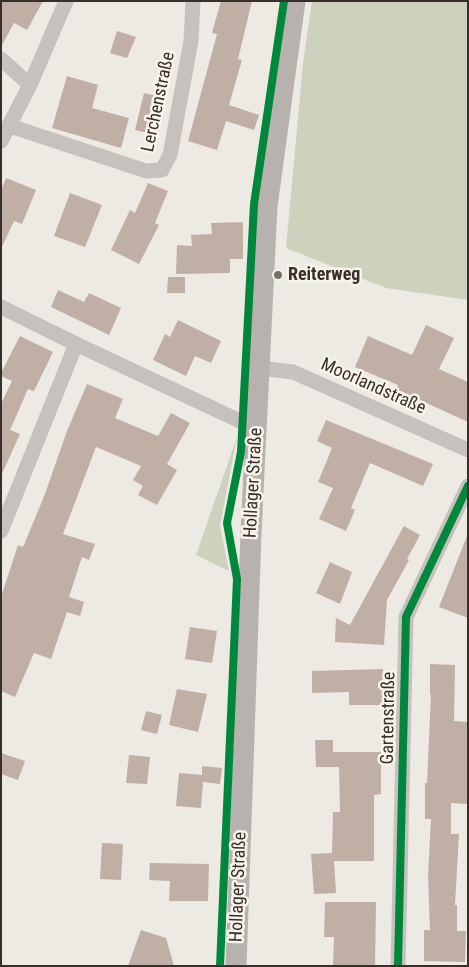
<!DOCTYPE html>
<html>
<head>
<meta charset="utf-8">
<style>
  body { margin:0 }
  #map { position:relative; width:469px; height:967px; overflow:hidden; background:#ede9e3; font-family:"Roboto Condensed",sans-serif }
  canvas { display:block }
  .frame { position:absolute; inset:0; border:2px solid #372f2a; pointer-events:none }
</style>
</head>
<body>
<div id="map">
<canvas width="469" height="967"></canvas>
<div class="frame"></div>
</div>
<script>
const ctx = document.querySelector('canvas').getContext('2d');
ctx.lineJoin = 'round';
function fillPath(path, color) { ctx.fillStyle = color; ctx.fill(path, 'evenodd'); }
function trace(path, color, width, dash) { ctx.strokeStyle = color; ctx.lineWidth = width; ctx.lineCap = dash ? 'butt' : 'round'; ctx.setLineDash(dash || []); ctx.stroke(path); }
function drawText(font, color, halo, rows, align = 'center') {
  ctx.font = font + ' "Roboto Condensed",sans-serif'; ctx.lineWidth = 5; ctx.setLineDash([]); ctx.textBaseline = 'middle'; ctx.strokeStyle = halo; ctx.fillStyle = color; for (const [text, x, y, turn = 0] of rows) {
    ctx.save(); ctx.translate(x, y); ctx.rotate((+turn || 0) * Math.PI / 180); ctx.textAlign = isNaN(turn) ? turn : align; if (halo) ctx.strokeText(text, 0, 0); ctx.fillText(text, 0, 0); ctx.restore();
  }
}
const green = new Path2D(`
  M312,1H468V300L386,288L286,248L303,63Z
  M237,437L220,526L229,571L196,555Z`);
const building = new Path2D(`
  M1,1H43L27,30L14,23L1,47Z
  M221,1H252L238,59L242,60L229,105L259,115L254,130L226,121L217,150L188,141L217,34L212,33Z
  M117,31L136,37L127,58L110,53Z
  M67,76L98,85L92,108L129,118L121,148L52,128Z
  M144,93L166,98L157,135L135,130Z
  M6,178L36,190L22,224L14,221L1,249V190Z
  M148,183L168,191L155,223L159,225L139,264L111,250L130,210L135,213Z
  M70,193L102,205L85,247L54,236Z
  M243,222V259H230V273L176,274L177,245L192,246L191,235L212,234L211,223Z
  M168,277H185V293H167Z
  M58,290L84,302L89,293L121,308L109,335L51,307Z
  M178,320L221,341L211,363L195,356L186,376L153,360L165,334L170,337Z
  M426,325L454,338L439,369L468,382V422L396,389L398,385L355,367L368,336L412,355Z
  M20,336L53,352L34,391L28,389L10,430L20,434L1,476V404L12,381L1,376V373Z
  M87,384L123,399L115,418L158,436L171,413L190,423L167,464L177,470L157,505L138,495L143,486L133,480L141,466L96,447L63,534L95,544L89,560L82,557L69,597L84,602L80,616L67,612L51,659L34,653L15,697L1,691V597L18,545L23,547L45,494L67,431Z
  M326,420L433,464L423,486L370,463L351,508L355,510L346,531L319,519L333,488L318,482L332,448L317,441Z
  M404,526L420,535L407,559L409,560L387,600L384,645L335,642L336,618L350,625Z
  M467,536H468V618L439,607Z
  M330,562L352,572L340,604L316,593Z
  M190,627L217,631L212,663L185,659Z
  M430,664L455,665L454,721L468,722V804L451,803V834H459L455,905H457V931H466L465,962L424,961V930H430L428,875L431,819H425V783H427L431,695H430Z
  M383,669L382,705H349V692L312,693V671Z
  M177,689L207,694L198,732L169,725Z
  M146,711L162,715L157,734L141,730Z
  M315,740H333V752H381V794L374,795V861H334L336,893L314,894L311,854L332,853L333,812H340L339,767H316Z
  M1,753L25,761L18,780L1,774Z
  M129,755L150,757L147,784L126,783Z
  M202,766L222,768L220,784L203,782L201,808L176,806L179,773L202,775Z
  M102,843L123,844L121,880L100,879Z
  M150,863L209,864L208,901H169L170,881L149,880Z
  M325,902H376L375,966H333L334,937H324Z
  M141,930L166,938L174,966H128Z`);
const street = new Path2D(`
  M1,59L30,85
  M10,126L146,171L162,170L170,155L191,41L193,1
  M1,141L30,85L66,1
  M1,307L76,344L242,422L256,423
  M260,368L293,372L468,450
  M1,531L76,344
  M398,966L406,617L468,486`);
const secondary = new Path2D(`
  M236,966L251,533L267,206L295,1`);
const cycleway = new Path2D(`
  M220,966L237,579L227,523L241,452L254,204L284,1
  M398,966L406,617L468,486`);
const markers = [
  [278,275,5,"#77706b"]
];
const streetNames = [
  ["Lerchenstraße",159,102,-78],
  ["Moorlandstraße",373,387,24],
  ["Hollager Straße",254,483,-87],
  ["Gartenstraße",389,718,-89],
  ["Hollager Straße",239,887,-88]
];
const poiNames = [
  ["Reiterweg",288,275]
];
fillPath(green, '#cdd2be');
fillPath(building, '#c0afa5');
trace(street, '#c6c1bc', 15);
trace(secondary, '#b7b2ad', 21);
trace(cycleway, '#00873e', 8);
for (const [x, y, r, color] of markers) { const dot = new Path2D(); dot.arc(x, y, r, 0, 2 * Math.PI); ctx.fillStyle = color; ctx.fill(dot); trace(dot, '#f9f4eb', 2); }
drawText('18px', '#372f2a', '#f9f4eb', streetNames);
drawText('bold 18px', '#372f2a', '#f9f4eb', poiNames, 'left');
</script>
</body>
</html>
